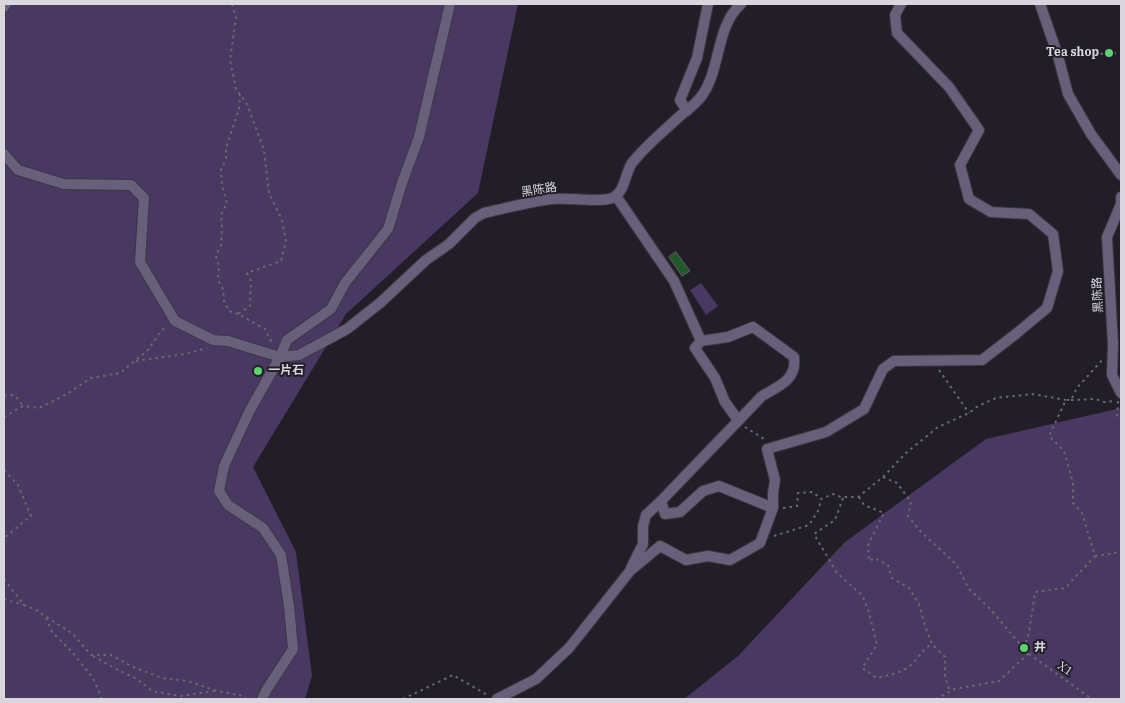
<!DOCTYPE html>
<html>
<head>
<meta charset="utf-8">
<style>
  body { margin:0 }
  #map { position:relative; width:1125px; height:703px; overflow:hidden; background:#211e27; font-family:"IBM Plex Serif",serif }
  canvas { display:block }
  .frame { position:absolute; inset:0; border:5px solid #d9d7dd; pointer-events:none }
</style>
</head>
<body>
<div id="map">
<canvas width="1125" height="703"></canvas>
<div class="frame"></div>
</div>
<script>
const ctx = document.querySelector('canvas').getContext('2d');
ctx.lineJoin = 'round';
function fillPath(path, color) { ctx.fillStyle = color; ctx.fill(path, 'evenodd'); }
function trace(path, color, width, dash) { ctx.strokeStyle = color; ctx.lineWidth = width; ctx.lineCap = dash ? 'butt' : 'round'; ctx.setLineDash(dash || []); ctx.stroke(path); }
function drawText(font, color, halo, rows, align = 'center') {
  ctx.font = font + ' "IBM Plex Serif","Noto Sans SC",serif'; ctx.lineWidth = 4; ctx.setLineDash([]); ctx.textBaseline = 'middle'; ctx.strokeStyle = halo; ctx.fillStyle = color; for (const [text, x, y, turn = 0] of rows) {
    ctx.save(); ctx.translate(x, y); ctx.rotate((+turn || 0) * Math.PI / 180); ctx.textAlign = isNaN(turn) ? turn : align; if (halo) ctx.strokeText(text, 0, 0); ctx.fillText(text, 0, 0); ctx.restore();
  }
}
const green = new Path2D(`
  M4,4H518L478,193L346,314L253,467L296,552L312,676L305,699H4Z
  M701,283L718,306L706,315L690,290Z
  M1121,408V699H684L738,656L845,542L986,439Z`);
const building = new Path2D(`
  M676,252L690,271L682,276L669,257Z`);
const path = new Path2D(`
  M232,4L236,17L230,60L236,89L247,104L264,150L269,193L282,220L286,242L281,261L247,273L251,281L250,306L238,314L265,329L273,345
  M1068,55L1121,53
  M238,314L229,311L224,301L223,289L218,280L219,266L216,256L221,245L222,227L221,215L227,203L222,185L221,170L226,159V148L239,109L240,95
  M136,361L185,354L207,348
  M939,370L969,413
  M4,396C14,392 17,398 23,406
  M1071,400L1096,399L1104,402L1116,401
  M1118,401L1117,417L1121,419
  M4,417L23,406L39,408L67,394L91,378L120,373L148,350L158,335L167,325
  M745,427L764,439
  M4,470L18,485L31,516L4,538
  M883,477L897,483L911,502L908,516L921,532L956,564L969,589L991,610L1024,649
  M859,497L864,505L884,513L868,545L869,561L874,558L888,565L892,578L909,588L919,604L925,626L932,644L945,657V678L950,691
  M843,498L835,520L814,534L837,573L862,595L868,609L877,645L862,668L877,678C888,675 903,673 912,664C920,656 921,651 932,644
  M783,508L797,506L798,493L813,492L821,499L833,494L841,497H858L883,477L906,453L938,427L969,413L978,406L996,398L1032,394L1066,400
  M774,536L809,525L818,511L821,500
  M1095,556L1121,552
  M4,579L24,605L36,610L73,634L91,655H111L133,667L162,678L187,681L217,691L243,696L246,699
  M4,599L24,605
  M46,618L52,632L73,653L93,678L102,699
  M1028,654L1024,648L1029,633L1035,592L1065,588L1095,556L1082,513L1073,503V483L1064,451L1049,436L1066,400H1071L1077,388L1103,359
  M1029,654L1092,699
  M93,656L118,670L137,679L152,691L180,696L215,691
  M403,699L453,675L489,696
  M936,699L955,689L999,681L1028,654`);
const minor = new Path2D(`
  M1040,4L1058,56L1068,94L1091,134L1121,175
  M4,7L6,4
  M687,111L680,100L697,58L708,4
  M4,154L18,170L64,184L131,185L144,198L140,262L175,321L213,340L228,341L280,357L299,355L347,329L380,303L426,260L449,244L475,218L484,213C506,208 529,202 551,199C568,197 599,203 612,198C625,193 625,173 632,163C646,145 665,130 681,115C689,109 698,102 703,94C721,67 716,26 741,4
  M616,196L674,281L701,341
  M1121,197V204L1107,237L1113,344L1112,375L1121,393
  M738,420L725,402L715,378L695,348L701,341L728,337L753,327L794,357C797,380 779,386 762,396L661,501L665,514L680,512L703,491L719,486L773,508
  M631,568L643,544V526L646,515L661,501
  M262,699L267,689L293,649L289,606L281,555L263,528L228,505L219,491L224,466L250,410L280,357L287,340L331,309L345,283L388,229L402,183L419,137L450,4
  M497,699L536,679L569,648L630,571L660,546L686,560L708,556L730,560L760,543L773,508V493L775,480L767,449L826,432L864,409L883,369L894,361L982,360L1017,333L1047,308L1058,271L1053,234L1029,214L991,212L969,199L960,165L979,130L949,87L897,33L895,15L901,4`);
const markers = [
  [1109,53,5,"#5ad56e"],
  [258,371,5,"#5ad56e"],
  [1024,648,5,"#5ad56e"]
];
const poiNames = [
  ["Tea shop",1099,53,"right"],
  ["一片石",268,371],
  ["井",1034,648]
];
const streetNames = [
  ["黑陈路",539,190,-9],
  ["黑陈路",1098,295,-93],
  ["X1",1065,669,35]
];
fillPath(green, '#483862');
fillPath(building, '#23592b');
trace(building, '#5a625a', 1);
trace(minor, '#3b3840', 12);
trace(path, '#6b6970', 2, [2.5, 4]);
trace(minor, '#685f7a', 10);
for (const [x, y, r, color] of markers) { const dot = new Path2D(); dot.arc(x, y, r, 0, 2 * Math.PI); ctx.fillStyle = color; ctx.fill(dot); trace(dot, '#211e27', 2); }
drawText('bold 12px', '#d9d7dd', '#211e27', poiNames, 'left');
drawText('12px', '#d9d7dd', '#211e27', streetNames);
</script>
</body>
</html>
